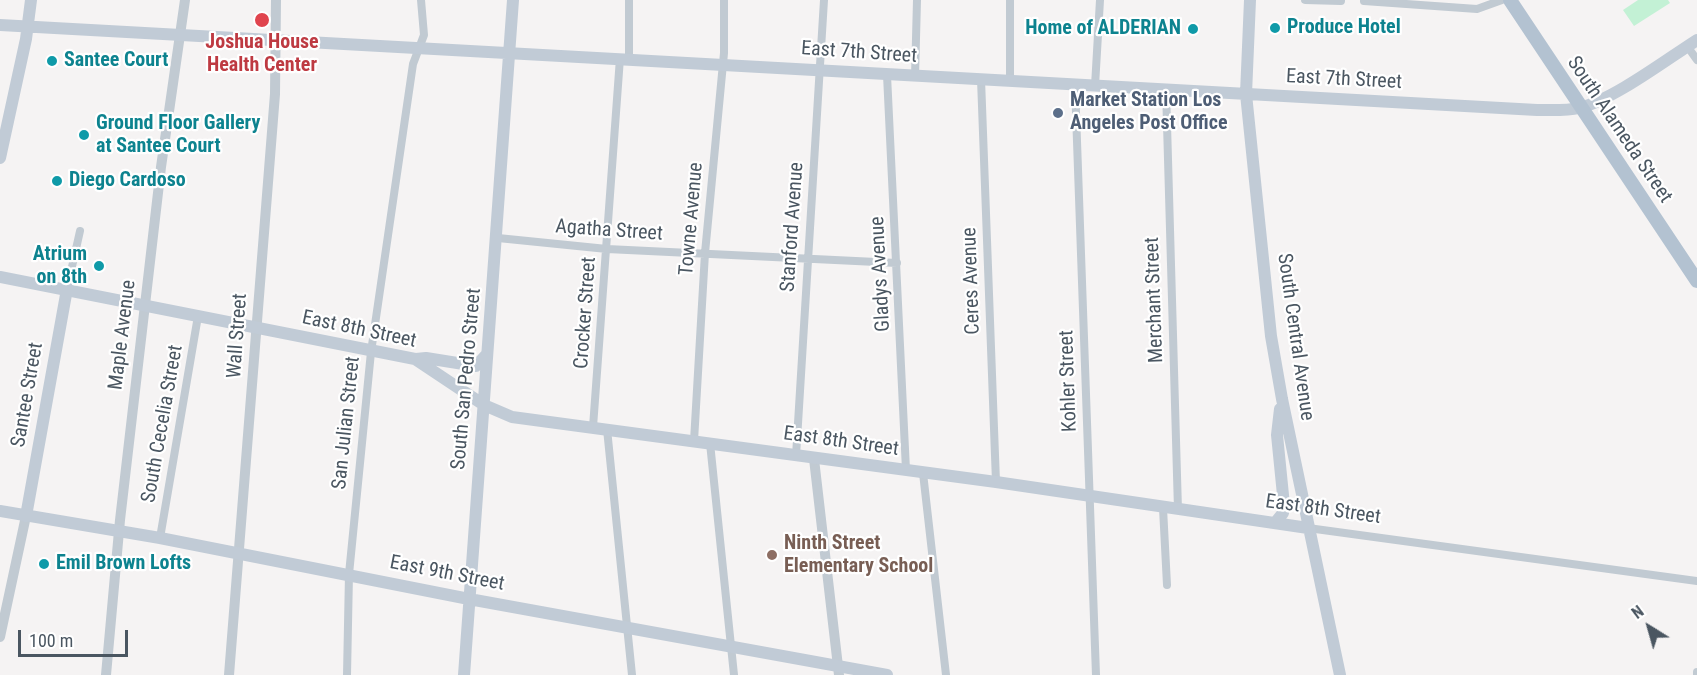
<!DOCTYPE html>
<html>
<head>
<meta charset="utf-8">
<style>
  body { margin:0 }
  #map { position:relative; width:1697px; height:675px; overflow:hidden; background:#f5f3f3; font-family:"Roboto Condensed",sans-serif }
  canvas { display:block }
  .north { position:absolute; left:1619px; top:597px; width:60px; height:60px; -webkit-text-stroke:4px #fff; paint-order:stroke; rotate:323deg; font-size:16px; font-weight:700; line-height:24px; text-align:center; color:#4a5661 }
  .north::after { content:''; display:block; margin:auto; width:21px; height:27px; background:#4a5661; clip-path:polygon(50% 0,100% 100%,50% 72%,0 100%) }
  .scale { position:absolute; left:18px; top:630px; width:110px; height:27px; box-sizing:border-box; border:3px solid #4a5661; border-top:0; padding-left:8px; font-size:18px; line-height:21px; white-space:nowrap; color:#4a5661; -webkit-text-stroke:4px #fff; paint-order:stroke }
</style>
</head>
<body>
<div id="map">
<canvas width="1697" height="675"></canvas>
<div class="north">N</div>
<div class="scale">100 m</div>
</div>
<script>
const ctx = document.querySelector('canvas').getContext('2d');
ctx.lineJoin = 'round';
function fillPath(path, color) { ctx.fillStyle = color; ctx.fill(path, 'evenodd'); }
function trace(path, color, width, dash) { ctx.strokeStyle = color; ctx.lineWidth = width; ctx.lineCap = dash ? 'butt' : 'round'; ctx.setLineDash(dash || []); ctx.stroke(path); }
function drawText(font, color, halo, rows, align = 'center') {
  ctx.font = font + ' "Roboto Condensed",sans-serif'; ctx.lineWidth = 4.5; ctx.setLineDash([]); ctx.textBaseline = 'middle'; ctx.strokeStyle = halo; ctx.fillStyle = color; for (const [text, x, y, turn = 0] of rows) {
    ctx.save(); ctx.translate(x, y); ctx.rotate((+turn || 0) * Math.PI / 180); ctx.textAlign = isNaN(turn) ? turn : align; if (halo) ctx.strokeText(text, 0, 0); ctx.fillText(text, 0, 0); ctx.restore();
  }
}
const green = new Path2D(`
  M1638,0H1668L1670,3L1634,26L1623,10Z`);
const minor = new Path2D(`
  M629,0V58
  M1305,0L1341,1
  M1364,1L1477,9L1502,0
  M1687,46L1697,60
  M887,75L906,470
  M915,77L917,0
  M981,79L996,482
  M1010,81V0
  M1075,85L1096,675
  M1095,86L1100,0
  M1166,89L1178,510
  M498,238L607,249L897,263
  M67,289L80,231
  M593,427L620,58
  M607,429L632,675
  M694,441L705,253L724,53V0
  M710,443L734,675
  M796,456L824,0
  M923,473L946,675
  M1163,508L1167,585
  M1308,528L1697,581
  M160,538L198,316
  M347,675L349,574L371,352L413,64L424,35L421,0
  M1697,675V672`);
const tertiary = new Path2D(`
  M814,459L839,675
  M0,637L26,516
  M106,675L120,520L161,167L185,0
  M229,675L275,94L276,0`);
const secondary = new Path2D(`
  M1250,0L1246,94L1271,336L1282,399L1340,675
  M0,25L1537,110C1551,110 1566,111 1579,108C1613,100 1667,59 1697,40
  M0,158L26,39L31,0
  M0,277L415,359L484,405L512,417L996,482L1308,528
  M416,359L426,358L476,366L487,354
  M0,511L160,538L469,599L887,675
  M26,516L67,289
  M1275,523L1283,513L1284,505L1277,435L1280,409
  M464,675L513,0`);
const primary = new Path2D(`
  M1510,0L1697,281`);
const markers = [
  [262,20,8,"#e0444e"],
  [1275,28,6,"#0f9aa8"],
  [1193,29,6,"#0f9aa8"],
  [52,61,6,"#0f9aa8"],
  [1058,113,6,"#5c6f8a"],
  [84,135,6,"#0f9aa8"],
  [57,181,6,"#0f9aa8"],
  [99,266,6,"#0f9aa8"],
  [772,555,6,"#8d6e63"],
  [44,564,6,"#0f9aa8"]
];
const cultureNames = [
  ["Produce Hotel",1287,28],
  ["Home of ALDERIAN",1181,29,"right"],
  ["Santee Court",64,61],
  ["Ground Floor Gallery",96,124],
  ["at Santee Court",96,147],
  ["Diego Cardoso",69,181],
  ["Atrium",87,255,"right"],
  ["on 8th",87,278,"right"],
  ["Emil Brown Lofts",56,564]
];
const healthNames = [
  ["Joshua House",262,43],
  ["Health Center",262,66]
];
const streetNames = [
  ["East 7th Street",859,53,4],
  ["East 7th Street",1344,80,3],
  ["South Alameda Street",1619,130,56],
  ["Towne Avenue",692,219,-85],
  ["Stanford Avenue",793,227,-86],
  ["Agatha Street",609,231,4],
  ["Gladys Avenue",881,274,-93],
  ["Ceres Avenue",972,281,-92],
  ["Merchant Street",1155,300,-92],
  ["Crocker Street",586,313,-86],
  ["East 8th Street",359,330,12],
  ["Maple Avenue",123,335,-83],
  ["Wall Street",238,336,-86],
  ["South Central Avenue",1295,337,82],
  ["South San Pedro Street",467,379,-85],
  ["Kohler Street",1069,381,-92],
  ["Santee Street",28,395,-80],
  ["San Julian Street",347,423,-84],
  ["South Cecelia Street",163,424,-80],
  ["East 8th Street",841,442,8],
  ["East 8th Street",1323,510,8],
  ["East 9th Street",447,574,11]
];
const serviceNames = [
  ["Market Station Los",1070,101],
  ["Angeles Post Office",1070,124]
];
const educationNames = [
  ["Ninth Street",784,544],
  ["Elementary School",784,567]
];
fillPath(green, '#c3f1d5');
trace(minor, '#c1cad2', 8);
trace(tertiary, '#c1cad2', 10);
trace(secondary, '#c1cbd6', 12);
trace(primary, '#b3c2d1', 14);
for (const [x, y, r, color] of markers) { const dot = new Path2D(); dot.arc(x, y, r, 0, 2 * Math.PI); ctx.fillStyle = color; ctx.fill(dot); trace(dot, '#fff', 2); }
drawText('bold 20px', '#0d838f', '#fff', cultureNames, 'left');
drawText('bold 20px', '#be3a42', '#fff', healthNames);
drawText('20px', '#4a5661', '#fff', streetNames);
drawText('bold 20px', '#4e5e75', '#fff', serviceNames, 'left');
drawText('bold 20px', '#785e54', '#fff', educationNames, 'left');
</script>
</body>
</html>
